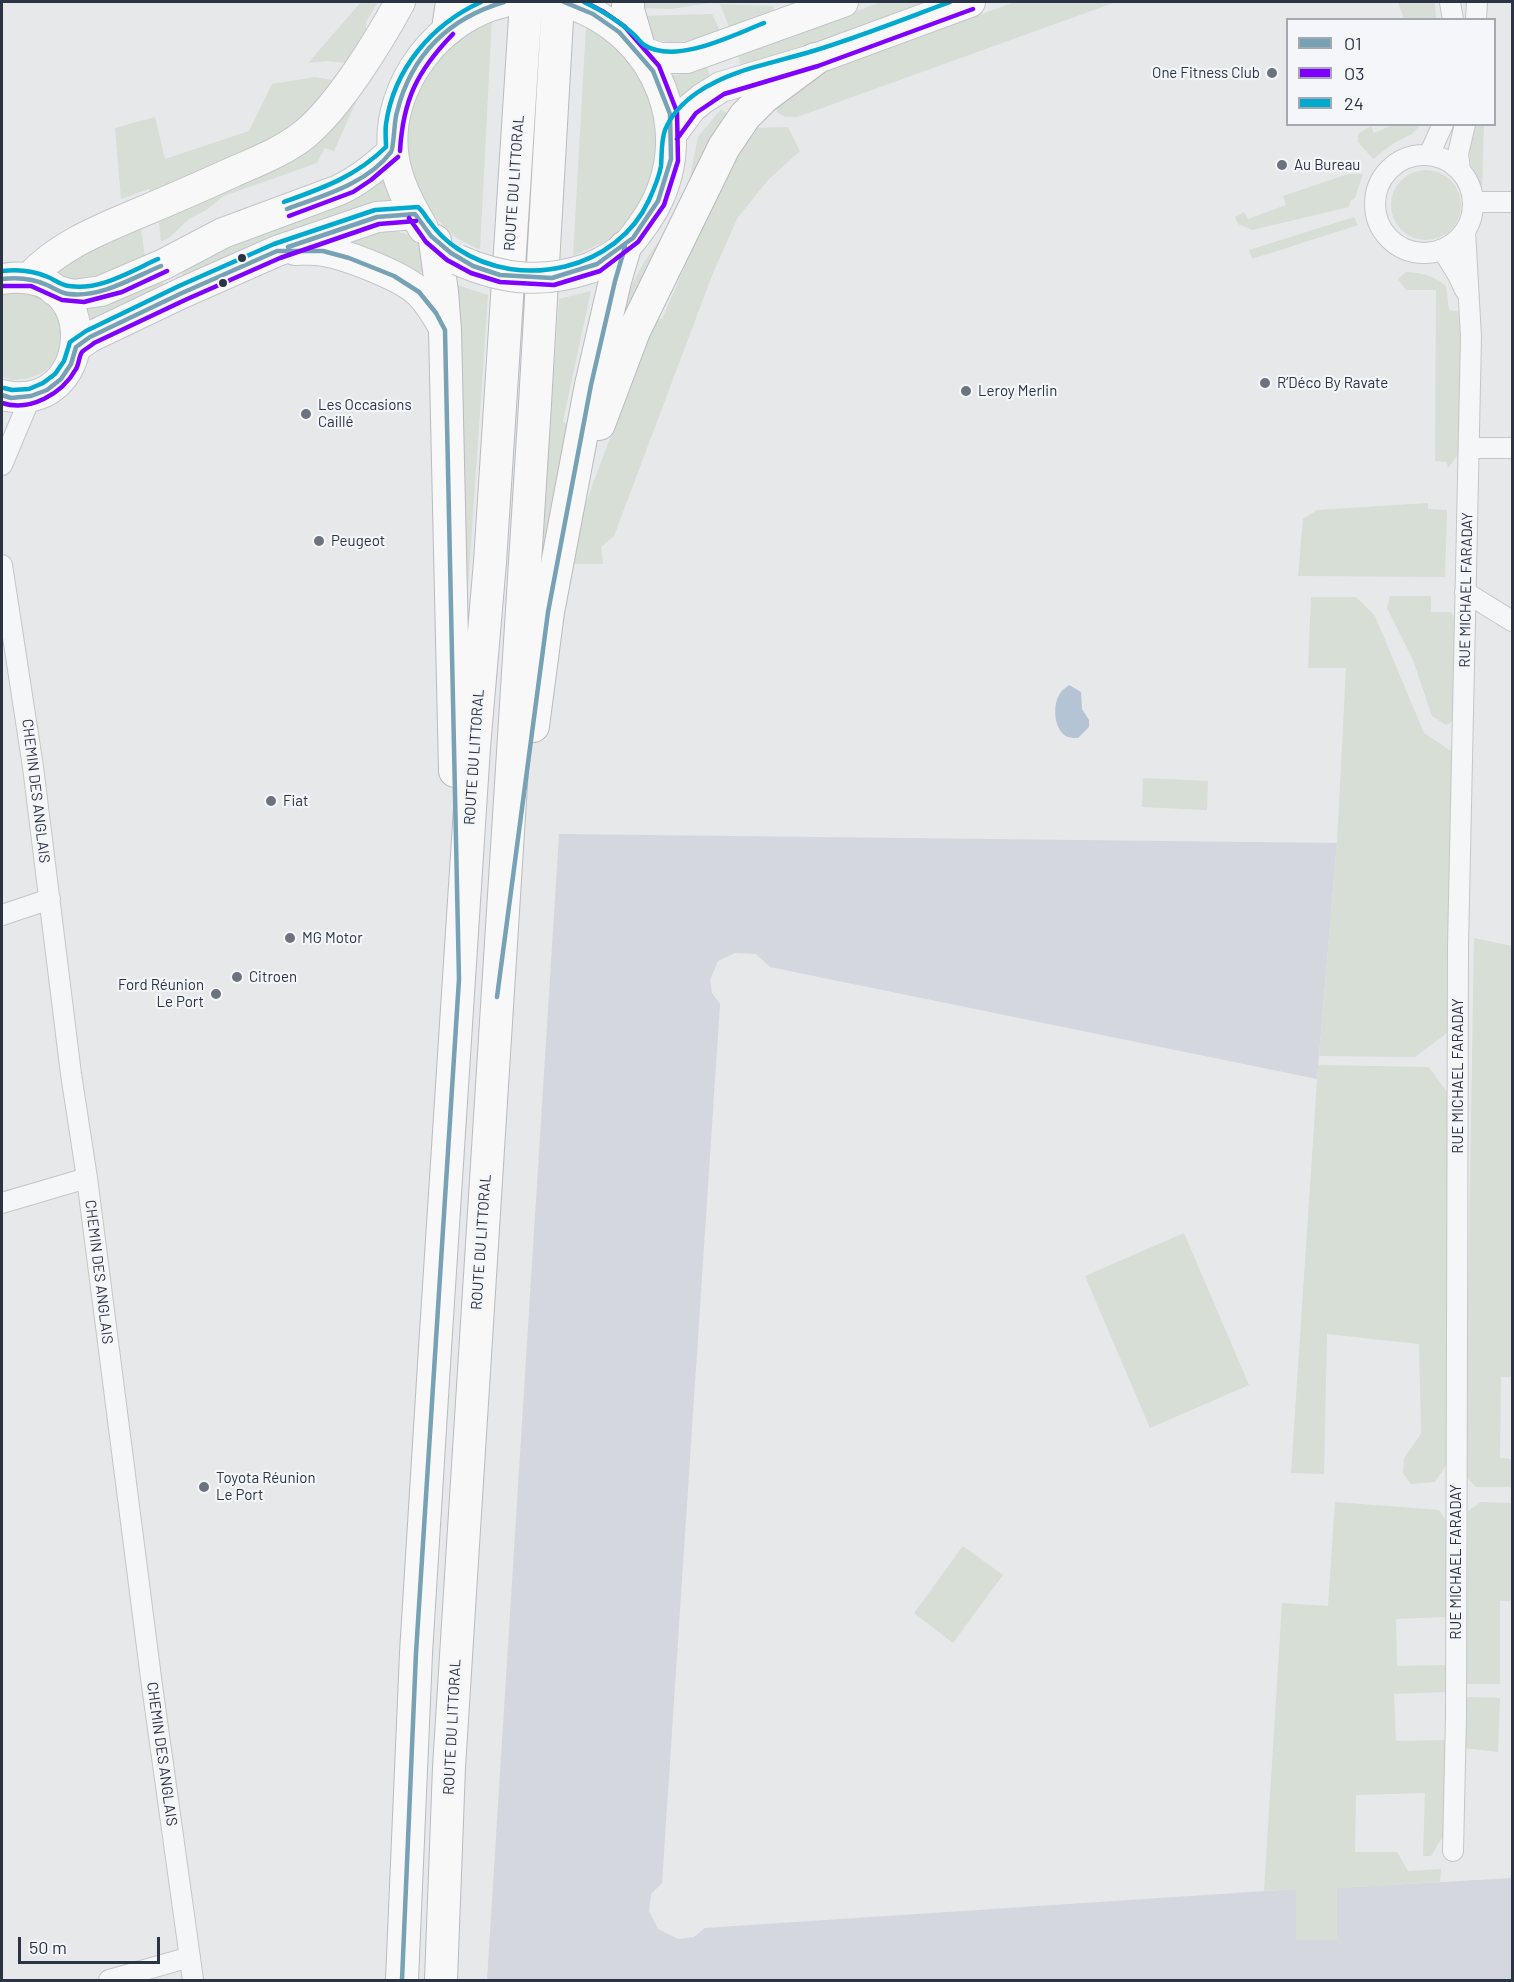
<!DOCTYPE html>
<html>
<head>
<meta charset="utf-8">
<style>
  body { margin:0 }
  #map { position:relative; width:1514px; height:1982px; overflow:hidden; background:#e6e8ea; font-family:Barlow,sans-serif }
  canvas { display:block }
  .frame { position:absolute; inset:0; border:3px solid #2b3445; pointer-events:none }
  .legend { position:absolute; left:1286px; top:18px; width:210px; height:108px; box-sizing:border-box; background:#f4f6f9; border:2px solid #a4a8b1; margin:0; padding:8px 10px; list-style:none; font-size:18px; color:#2b3445 }
  .legend li { display:flex; align-items:center; gap:12px; height:30px }
  .legend b { width:30px; border:2px solid #a4a8b1 }
  .scale { position:absolute; left:18px; top:1937px; width:142px; height:27px; box-sizing:border-box; border:3px solid #2b3445; border-top:0; padding-left:8px; font-size:18px; line-height:21px; white-space:nowrap; color:#2b3445; -webkit-text-stroke:4px #f4f6f9; paint-order:stroke }
</style>
</head>
<body>
<div id="map">
<canvas width="1514" height="1982"></canvas>
<div class="frame"></div>
<ul class="legend">
<li><b style="height:8px;background:#77a1b5"></b>O1</li>
<li><b style="height:8px;background:#8000ff"></b>O3</li>
<li><b style="height:8px;background:#00a9ce"></b>24</li>
</ul>
<div class="scale">50 m</div>
</div>
<script>
const ctx = document.querySelector('canvas').getContext('2d');
ctx.lineJoin = 'round';
function fillPath(path, color) { ctx.fillStyle = color; ctx.fill(path, 'evenodd'); }
function trace(path, color, width, dash) { ctx.strokeStyle = color; ctx.lineWidth = width; ctx.lineCap = dash ? 'butt' : 'round'; ctx.setLineDash(dash || []); ctx.stroke(path); }
function drawText(font, color, halo, rows, align = 'center') {
  ctx.font = font + ' Barlow,sans-serif'; ctx.lineWidth = 4.5; ctx.setLineDash([]); ctx.textBaseline = 'middle'; ctx.strokeStyle = halo; ctx.fillStyle = color; for (const [text, x, y, turn = 0] of rows) {
    ctx.save(); ctx.translate(x, y); ctx.rotate((+turn || 0) * Math.PI / 180); ctx.textAlign = isNaN(turn) ? turn : align; if (halo) ctx.strokeText(text, 0, 0); ctx.fillText(text, 0, 0); ctx.restore();
  }
}
const built = new Path2D(`
  M559,834L1337,843L1317,1079L770,967L756,954L735,953L718,961L710,980L712,993L720,1004L662,1883L651,1894L649,1911L658,1929L678,1939L694,1937L705,1928L1296,1889L1297,1940H1337V1888L1512,1878V1980H487Z`);
const green = new Path2D(`
  M361,2H378L366,22V29L346,63L327,61L308,63Z
  M636,2H705L709,3L671,9L637,8Z
  M881,2H927L742,70L738,54Z
  M1015,2H1116L797,117H785L777,112L776,101L805,78Z
  M1398,2H1435L1436,19H1404Z
  M720,4L773,6L774,10L729,27Z
  M712,14L720,31C698,38 671,49 649,36C644,32 640,22 636,16Z
  M492,17L480,250L455,237L428,210L410,173L407,130L419,86L434,60L458,38Z
  M586,27L609,41L644,80L659,136L655,165L646,190L632,215L611,239L573,256Z
  M707,66L711,81L683,100L678,98L668,74L678,75Z
  M315,77L337,81L326,96L274,144L193,173L154,198L149,189L121,199L115,128L155,117L165,159L249,131L272,84Z
  M362,89L334,151L325,148L317,163L224,196L206,210L189,219L170,237L161,242L158,212Z
  M721,109L736,121L618,354L625,287L630,288L644,262L667,230L689,183L698,137Z
  M1395,124L1420,125L1412,134L1394,143L1373,159L1358,142V134L1371,126L1374,133Z
  M1474,125H1484L1482,188C1467,168 1468,148 1474,125Z
  M788,127L800,151L769,179L738,217L713,273L614,536L601,547L603,564H570L584,508L654,319H662L730,163L750,128Z
  M1391 205a35 35 0 1 1 70 0a35 35 0 1 1-70 0Z
  M1348,174H1363L1355,198L1350,201L1349,207L1252,230L1238,224L1235,217L1244,212L1248,219L1286,205L1283,196Z
  M387,176L395,201H378L270,240L185,279L180,270C210,257 239,243 269,231C309,215 355,205 387,176Z
  M1354,217L1358,225L1252,259L1249,250Z
  M140,221L146,265L89,288L42,274Z
  M390,231C415,234 420,238 433,260L414,279L340,249L372,232Z
  M1406,272C1422,273 1432,275 1446,286L1449,310L1461,312L1460,452L1448,468L1447,462L1435,461L1436,290H1406L1398,279Z
  M161,278L166,289L87,327L81,306Z
  M451,283L488,295L468,587H460Z
  M16,288L45,297L62,323L60,352L52,365L40,374L26,379L12,380L2,377V291Z
  M591,291L563,421L568,426L540,570L559,299Z
  M1428,503V509L1447,510L1445,577L1298,576L1303,519L1317,510Z
  M1390,596H1431V612H1451L1459,628L1457,719L1446,725L1432,716L1413,660L1387,608Z
  M1311,597H1356L1375,616L1424,733L1454,753L1451,1030L1415,1057L1319,1056L1337,843L1346,668H1308Z
  M1143,778L1208,781L1207,810L1142,807Z
  M1474,938L1512,946V1377H1501L1500,1458L1512,1459V1487H1476L1465,1476Z
  M1318,1065L1429,1067L1452,1099L1448,1462L1435,1482L1411,1484L1403,1473L1404,1458L1421,1434L1419,1344L1327,1334L1324,1474L1291,1473Z
  M1184,1233L1249,1385L1150,1428L1085,1276Z
  M1335,1502L1439,1510L1447,1522V1617L1396,1619L1397,1666L1447,1665V1692L1394,1694L1396,1741L1446,1740V1831L1431,1856H1423L1425,1793L1356,1795L1355,1852H1397L1408,1871L1441,1869L1440,1882L1337,1888V1940H1296V1889L1264,1891L1282,1603L1328,1606Z
  M1481,1502L1512,1503V1601H1500V1684H1466L1468,1511Z
  M963,1546L1003,1575L953,1643L914,1613Z
  M1464,1697L1500,1698L1498,1752L1464,1748Z`);
const water = new Path2D(`
  M1069,685L1081,692L1082,709L1089,720V727L1078,738C1075,738 1071,738 1068,737C1053,731 1052,703 1061,692C1062,690 1068,686 1069,685Z`);
const minor = new Path2D(`
  M1450,2L1453,20
  M1476,20L1477,2
  M1429,155L1443,124
  M1375 204a49 49 0 1 1 98 0a49 49 0 1 1-98 0Z
  M1460,170L1458,154L1465,124
  M1473,202H1512
  M1442,249L1458,275L1465,290
  M1469,448H1512
  M2,465L31,396
  M2,565L33,767L71,1074L87,1178L151,1678L193,1980
  M1465,592L1512,621
  M2,915L50,899
  M2,1203L87,1178
  M1453,1851L1456,1716L1458,946L1471,337L1465,231
  M109,1980L190,1957`);
const primary = new Path2D(`
  M564,2C659,29 703,139 645,222C639,230 633,240 625,247C615,256 602,262 590,268
  M640,51L660,58H687L843,2
  M671,135L691,108L702,99L721,87L815,59L970,2
  M423,228C409,204 396,180 393,152C386,85 440,16 504,2
  M295,250C305,250 315,249 324,251C347,255 402,276 419,292C430,303 438,317 445,330
  M29,278C60,244 104,228 146,210C175,198 204,185 233,172C258,161 284,151 305,134C339,106 379,41 400,2
  M2,279C107,262 94,418 2,395
  M54,290L73,295L101,291L164,264L223,233L339,190C360,180 376,167 393,151
  M76,347L90,337L182,293L277,251L377,217L415,214`);
const trunk = new Path2D(`
  M628,2V10L640,51
  M448,29L452,2
  M435,241L442,292L445,330L455,771
  M599,424L634,331L724,147L745,116L764,97L815,59
  M533,726L548,612L591,385L615,281L625,247
  M402,1980L416,1653L435,1348L474,747L490,562L526,2
  M441,1980L449,1767L535,404L558,2`);
const primaryBridge = new Path2D(`
  M458,260C504,280 542,284 590,268`);
const bus1 = new Path2D(`
  M287,209C322,196 367,184 391,152C394,148 394,120 397,112C411,55 449,18 504,2
  M288,247L377,217L415,214L431,236L451,253L473,266L500,275L552,278L597,264L633,238L658,201L671,159L670,114L653,71L619,32L593,14L564,2
  M2,279C18,277 32,278 47,285C54,288 61,293 69,294C101,298 132,278 161,266
  M2,395L11,398L31,396L47,390L61,379L71,364L76,347L90,337L182,293L277,251H323L349,258L394,276L419,292L436,313L445,330L459,979L416,1653L402,1980
  M497,997L548,612L591,385L615,281L625,247`);
const bus2 = new Path2D(`
  M677,139L696,113L724,94L818,66L973,9
  M400,151C403,100 417,71 453,34
  M289,216L353,192L371,180L398,157
  M409,218L426,242L447,260L471,273L500,282L554,285L600,271L638,242L664,205L678,161L677,112L659,66L624,26L604,12L585,2
  M3,286H31L62,300L84,302L122,292L167,271
  M2,403C30,412 62,394 76,369C79,364 79,356 82,352C85,349 91,346 94,343L185,300L280,258L379,224L416,221`);
const bus3 = new Path2D(`
  M584,2C601,10 617,20 631,32C636,36 639,41 644,45C676,65 733,35 764,23
  M284,202C323,188 355,177 386,147C386,140 385,132 386,124C394,69 431,25 481,2
  M2,271C18,269 32,270 48,277C55,280 61,285 69,286C100,291 131,271 158,259
  M4,388L12,390L29,389L43,383L55,374L64,361L70,342L86,331L179,286L274,244L375,210L418,207C423,211 425,216 429,221C437,232 447,242 458,249C521,291 617,270 649,200C654,189 659,178 661,166C662,154 661,141 665,130C671,115 685,101 698,92C732,69 774,63 813,51C859,37 904,19 950,2`);
const markers = [
  [1272,73,6,"#6c737f"],
  [1282,165,6,"#6c737f"],
  [242,258,5,"#2b3445"],
  [223,283,5,"#2b3445"],
  [1265,383,6,"#6c737f"],
  [966,391,6,"#6c737f"],
  [306,414,6,"#6c737f"],
  [319,541,6,"#6c737f"],
  [271,801,6,"#6c737f"],
  [290,938,6,"#6c737f"],
  [237,977,6,"#6c737f"],
  [216,994,6,"#6c737f"],
  [204,1487,6,"#6c737f"]
];
const poiNames = [
  ["One Fitness Club",1260,73,"right"],
  ["Au Bureau",1294,165],
  ["R’Déco By Ravate",1277,383],
  ["Leroy Merlin",978,391],
  ["Les Occasions",318,405],
  ["Caillé",318,422],
  ["Peugeot",331,541],
  ["Fiat",283,801],
  ["MG Motor",302,938],
  ["Citroen",249,977],
  ["Ford Réunion",204,985,"right"],
  ["Le Port",204,1002,"right"],
  ["Toyota Réunion",216,1478],
  ["Le Port",216,1495]
];
const streetNames = [
  ["ROUTE DU LITTORAL",514,183,-86],
  ["RUE MICHAEL FARADAY",1466,590,-89],
  ["ROUTE DU LITTORAL",474,757,-86],
  ["CHEMIN DES ANGLAIS",36,791,83],
  ["RUE MICHAEL FARADAY",1458,1076,-90],
  ["ROUTE DU LITTORAL",481,1242,-86],
  ["CHEMIN DES ANGLAIS",99,1272,83],
  ["RUE MICHAEL FARADAY",1456,1562,-90],
  ["ROUTE DU LITTORAL",452,1727,-87],
  ["CHEMIN DES ANGLAIS",162,1754,82]
];
fillPath(built, '#d4d7dd');
fillPath(green, '#d6ded6');
fillPath(water, '#b4c4d5');
trace(minor, '#c4c6c8', 22);
trace(primary, '#c2c5c8', 32);
trace(trunk, '#b8bbbf', 34);
trace(minor, '#f5f6f7', 20);
trace(primary, '#f8f8f8', 30);
trace(trunk, '#f8f8f8', 32);
trace(primaryBridge, '#c2c5c8', 32, []);
trace(primaryBridge, '#f8f8f8', 30);
trace(bus1, '#77a1b5', 4.5);
trace(bus2, '#8000ff', 4.5);
trace(bus3, '#00a9ce', 4.5);
for (const [x, y, r, color] of markers) { const dot = new Path2D(); dot.arc(x, y, r, 0, 2 * Math.PI); ctx.fillStyle = color; ctx.fill(dot); trace(dot, '#f4f6f9', 2); }
drawText('15px', '#2b3445', '#f4f6f9', poiNames, 'left');
drawText('15px', '#2b3445', '#f4f6f9', streetNames);
</script>
</body>
</html>
